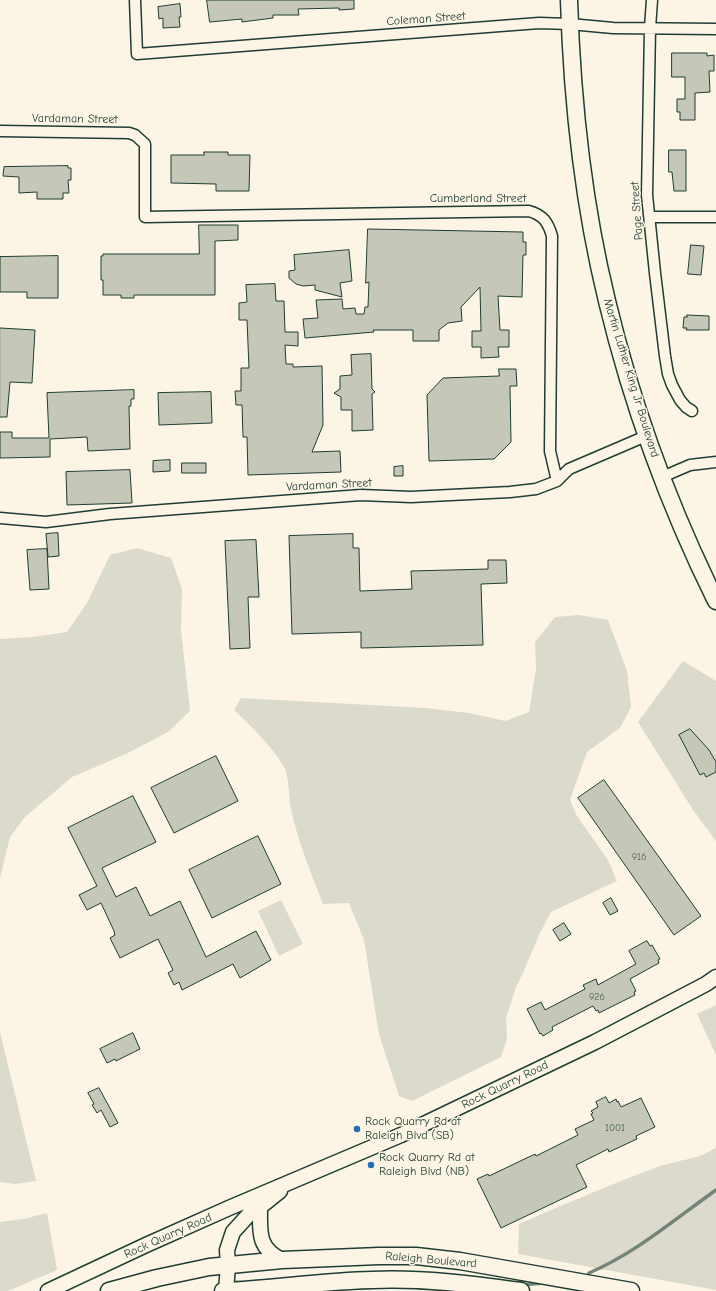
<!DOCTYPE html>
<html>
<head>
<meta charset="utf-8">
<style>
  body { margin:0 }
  canvas { display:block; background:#fcf5e5 }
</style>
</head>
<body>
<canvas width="716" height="1291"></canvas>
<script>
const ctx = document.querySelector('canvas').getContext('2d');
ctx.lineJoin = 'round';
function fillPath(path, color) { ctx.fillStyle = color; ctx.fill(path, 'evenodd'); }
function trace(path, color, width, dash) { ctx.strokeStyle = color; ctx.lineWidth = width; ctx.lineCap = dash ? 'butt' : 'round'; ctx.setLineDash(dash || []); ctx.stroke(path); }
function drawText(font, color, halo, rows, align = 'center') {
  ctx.font = font + ' "Comic Neue",sans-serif'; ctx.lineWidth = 3; ctx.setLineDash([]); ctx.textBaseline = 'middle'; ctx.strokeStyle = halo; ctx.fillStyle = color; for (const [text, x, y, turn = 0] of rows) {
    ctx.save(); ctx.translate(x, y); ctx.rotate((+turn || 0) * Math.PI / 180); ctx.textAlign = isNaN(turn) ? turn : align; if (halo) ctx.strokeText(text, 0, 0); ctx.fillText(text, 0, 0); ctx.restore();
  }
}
const green = new Path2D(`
  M137,548L171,558L182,589L181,630L190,711L168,732L126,754L72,777L25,817L10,837L0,878V639L33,637L67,632L87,603L110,555Z
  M579,615L608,620L627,671L631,707L620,728L587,752L570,800L577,816L608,860L617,881L551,912L539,935L523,973L516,987L506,1018L507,1039L501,1057L412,1101L399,1096L379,1034L364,940L349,903L323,904C311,873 298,842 291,809C289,799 289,775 284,767C272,746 251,726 234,710L241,698L426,708L469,713L505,721L529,712L536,669L535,642L555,617Z
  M683,661L716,681V841L693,810L638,722Z
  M281,900L303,944L279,956L258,911Z
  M716,1005V1055L697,1014Z
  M0,1032L36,1181L15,1184L0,1182Z
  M716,1147V1290L518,1254L519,1224C565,1204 611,1184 658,1167C678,1159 698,1161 716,1147Z
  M47,1213L57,1270L8,1291H0V1222L23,1219Z`);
const stream = new Path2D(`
  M589,1273C636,1253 675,1219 716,1190
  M522,1285L542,1283`);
const building = new Path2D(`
  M207,0H354V9L339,10V8L298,9L299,15H273V18L242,22V19L210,22Z
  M180,4L181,17H179L180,27L163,28V18L159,19L158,7Z
  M672,53H707V56L714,55V71H709L710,92L695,93V120H680V112H677V99H685V77H672Z
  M669,150H686V191H674L672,172H669Z
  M204,152H228V155H250L249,191H216V184L171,183V155H204Z
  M68,166V168H71V180H68L69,193H63V199H37V192L19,193V177L3,176L4,167Z
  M199,225H238V240L215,241V295H134V298H121V295H103V280H101V256H103V254H199Z
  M368,229L523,232V242H526V255H523L522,297L498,296L500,330H509V347H498L499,357L481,358V347H472V331H481L480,287L461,307L462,321L448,323L439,330V341H413V330H373L374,332L305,338L303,319L318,318L316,300L342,299L343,309L355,308L356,314H364L365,307H368L369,282L366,283Z
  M691,245L704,246L701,275L688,274Z
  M349,250L352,281L340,283L342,297L315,290V285L303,286L296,284L289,278V271L295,270L294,255Z
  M58,256V298H27V292H0V257Z
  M275,284L276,301H284L285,332H298V346L285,345L286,364H293V367L322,366L323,425L312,452L340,451L341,472L248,475L247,437H243L242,405H236L235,391H241V368H249L247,320H239V303L247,302L246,285Z
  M687,315L709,316V330H686L687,328H683L684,317H687Z
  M0,328L35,330L32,383L10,382L7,417H0Z
  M371,354L372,389L375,392L372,394L373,430L352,431V410H341V397L334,393L340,389V376L352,375L351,355Z
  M499,369H516L517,386H510L511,442L494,459L429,461L427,395L443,378L499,376Z
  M134,390V399H131V406H129L130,449L88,451L87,437L50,439V457L0,458V432H12V438H49L47,393Z
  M211,392L212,423L159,425L158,393Z
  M170,460V471L153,472V461Z
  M182,463H206V473H182Z
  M403,466V476H394V467Z
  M130,470L132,503L67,505L66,472Z
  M58,533L59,556L48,557L46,534Z
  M353,534V548H359L360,591L412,589L411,571L488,569V560H506L507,583L481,584L483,645L361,648V632L292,634L289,536Z
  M256,540L259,597H248L250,648L230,649L225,541Z
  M47,549L49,589L30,590L27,550Z
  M690,729L709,750L716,762V772L706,777L704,773L700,775L679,735Z
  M216,756L238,801L174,833L151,788Z
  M604,780L701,916L674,935L578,798Z
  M133,796L156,842L102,868L116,897L136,887L150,916L180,901L206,957L256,931L271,960L240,978L233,964L182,990L179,982L174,985L168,973L173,970L158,939L120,958L110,938L115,935L114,931L101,903L87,910L79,895L97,886L68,828Z
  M258,836L281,884L212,918L189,870Z
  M611,898L618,911L610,915L603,903Z
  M564,923L571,934L560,941L553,930Z
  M647,941L650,946L652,945L660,959L658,960L659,963L630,979L636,991L634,992L635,995L599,1013L598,1010L596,1011L593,1006L552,1027L553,1030L543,1036L541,1033L540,1034L527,1009L541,1002L545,1010L585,989L583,985L596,979L598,985L636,964L629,951Z
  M133,1033L140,1049L116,1061L115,1059L107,1063L100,1049Z
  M99,1088L118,1123L110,1127L101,1110L97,1113L92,1105L94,1104L88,1093Z
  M606,1097L609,1103L616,1099L617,1102L618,1101L621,1107L641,1098L655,1127L636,1136L637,1139L609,1152L608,1149L576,1165L587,1187L501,1228L477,1179L488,1174L489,1176L535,1154L536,1156L578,1135L575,1129L594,1120L591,1114L593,1113L591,1111L598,1107L596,1102Z`);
const minor = new Path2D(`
  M135,0L137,54L539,23L570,24L613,28L716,29
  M652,0L650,28L647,195L655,273L665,356L668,374L672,385L680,400L686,407L692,411
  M0,131L129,133L135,135L145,144V217L529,211C543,215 548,222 552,236L550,451L557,481
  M650,217H716
  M662,477L690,465L716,462
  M0,518L46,522L110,514L361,495L411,497L510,492L536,489L557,481L569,469L646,436`);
const secondary = new Path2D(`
  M260,1207C260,1231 257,1248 282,1260
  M48,1291L146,1245L229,1208L401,1135L595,1042L706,984L716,977
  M226,1291L228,1265L227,1250L233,1232L252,1211L260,1207L280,1191`);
const primary = new Path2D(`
  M569,0C572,101 583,203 607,301C632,405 669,506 716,601
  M109,1291L157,1278L209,1267L282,1260L379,1256H416L460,1261L631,1291
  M223,1291C273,1289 322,1281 372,1280C423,1278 472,1284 521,1291`);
const markers = [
  [357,1129,4,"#1f6fb2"],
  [371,1165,4,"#1f6fb2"]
];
const numberNames = [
  ["916",639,857],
  ["926",597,997],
  ["1001",615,1128]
];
const streetNames = [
  ["Coleman Street",426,19,-4],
  ["Vardaman Street",75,119,1],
  ["Cumberland Street",478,199],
  ["Page Street",637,211,-94],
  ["Martin Luther King Jr Boulevard",631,378,73],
  ["Vardaman Street",329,485,-3],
  ["Rock Quarry Road",505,1085,-26],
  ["Rock Quarry Road",168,1236,-24],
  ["Raleigh Boulevard",431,1260,5]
];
const poiNames = [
  ["Rock Quarry Rd at",365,1122],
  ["Raleigh Blvd (SB)",365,1136],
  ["Rock Quarry Rd at",379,1158],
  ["Raleigh Blvd (NB)",379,1172]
];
fillPath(green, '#dcdacc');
trace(stream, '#758479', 3.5);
fillPath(building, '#c5c7b9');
trace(building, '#1f3d34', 1);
trace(minor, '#1f3d34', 13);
trace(secondary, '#1f3d34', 17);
trace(primary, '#1f3d34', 19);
trace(minor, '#fcf5e5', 10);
trace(secondary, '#fcf5e5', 14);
trace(primary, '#fcf5e5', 16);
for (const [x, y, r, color] of markers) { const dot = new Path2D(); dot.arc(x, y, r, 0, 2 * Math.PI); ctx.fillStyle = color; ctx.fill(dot); trace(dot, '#fcf5e5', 1.5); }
drawText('10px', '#486055', null, numberNames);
drawText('12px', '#1f3d34', '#fcf5e5', streetNames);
drawText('12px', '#1f3d34', '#fcf5e5', poiNames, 'left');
</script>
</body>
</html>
